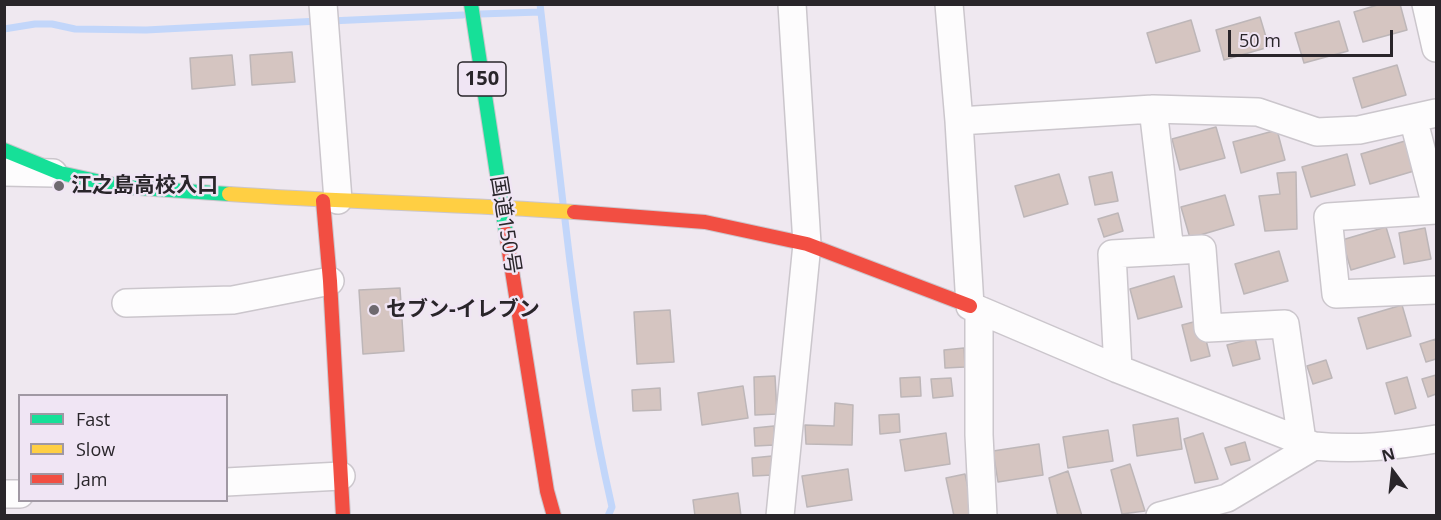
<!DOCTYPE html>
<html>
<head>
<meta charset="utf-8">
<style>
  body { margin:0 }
  #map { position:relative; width:1441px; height:520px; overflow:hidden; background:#efe8f0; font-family:"Open Sans",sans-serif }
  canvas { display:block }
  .frame { position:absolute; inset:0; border:6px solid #29252a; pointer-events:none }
  .legend { position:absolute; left:18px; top:394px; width:210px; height:108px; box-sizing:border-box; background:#f0e5f4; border:2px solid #a098a3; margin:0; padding:8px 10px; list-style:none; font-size:18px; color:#29252a }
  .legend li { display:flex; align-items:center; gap:12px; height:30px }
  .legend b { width:30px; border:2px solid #a098a3 }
  .north { position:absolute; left:1363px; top:442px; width:60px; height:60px; -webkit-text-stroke:4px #f0e5f4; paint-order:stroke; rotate:345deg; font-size:16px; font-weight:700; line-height:24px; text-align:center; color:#29252a }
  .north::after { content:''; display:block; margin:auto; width:21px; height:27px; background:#29252a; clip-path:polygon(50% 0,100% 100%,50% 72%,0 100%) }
  .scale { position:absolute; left:1228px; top:30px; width:165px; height:27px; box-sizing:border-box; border:3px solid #29252a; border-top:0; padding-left:8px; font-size:18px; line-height:21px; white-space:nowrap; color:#29252a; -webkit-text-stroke:4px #f0e5f4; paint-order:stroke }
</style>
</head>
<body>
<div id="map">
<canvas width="1441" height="520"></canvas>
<div class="frame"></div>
<ul class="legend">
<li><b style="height:8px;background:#16e098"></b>Fast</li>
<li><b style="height:8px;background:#ffcf43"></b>Slow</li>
<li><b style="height:8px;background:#f24e42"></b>Jam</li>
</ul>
<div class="north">N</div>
<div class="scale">50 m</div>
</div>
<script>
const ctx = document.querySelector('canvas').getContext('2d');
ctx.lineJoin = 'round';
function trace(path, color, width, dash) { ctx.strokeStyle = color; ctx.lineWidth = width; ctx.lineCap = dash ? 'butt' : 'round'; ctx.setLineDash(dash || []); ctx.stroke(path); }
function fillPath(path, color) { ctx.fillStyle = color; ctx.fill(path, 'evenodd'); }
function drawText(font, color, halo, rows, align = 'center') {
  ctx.font = font + ' "Open Sans","Noto Sans JP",sans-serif'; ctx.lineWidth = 5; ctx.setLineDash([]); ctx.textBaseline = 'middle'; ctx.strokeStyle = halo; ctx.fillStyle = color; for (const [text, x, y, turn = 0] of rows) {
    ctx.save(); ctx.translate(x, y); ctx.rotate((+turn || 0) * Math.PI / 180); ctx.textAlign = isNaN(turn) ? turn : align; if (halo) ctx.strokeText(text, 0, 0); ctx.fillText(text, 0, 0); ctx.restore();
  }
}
const stream = new Path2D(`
  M540,4L563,203
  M480,14L540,12
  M330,21L463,15
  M4,29L35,24H52L75,29L146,30L319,21
  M565,220C576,316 590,412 612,507L608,516`);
const building = new Path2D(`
  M1381,4H1400L1407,30L1363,42L1354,12Z
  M1260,17L1269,47L1224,60L1216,30Z
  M1191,20L1200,51L1156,63L1147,33Z
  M1339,21L1348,51L1304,63L1295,33Z
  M292,52L295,82L252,85L250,55Z
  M232,55L235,85L192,89L190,58Z
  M1397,65L1406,95L1362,108L1353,78Z
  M1216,127L1225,158L1180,170L1172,139Z
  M1277,130L1285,160L1241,173L1233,142Z
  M1405,141L1414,171L1370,184L1361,154Z
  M1347,154L1355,185L1311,197L1302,167Z
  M1112,172L1118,201L1095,205L1089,177Z
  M1296,172L1297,229L1265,231L1259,196L1280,194L1277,173Z
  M1059,174L1068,204L1024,217L1015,186Z
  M1225,195L1234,225L1190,238L1181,207Z
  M1118,213L1123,231L1104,237L1098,219Z
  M1386,227L1395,257L1351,270L1342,240Z
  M1425,228L1431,259L1404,264L1399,233Z
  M1279,251L1288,281L1244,294L1235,264Z
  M1174,276L1182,307L1138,319L1130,289Z
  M400,288L404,351L363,354L359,290Z
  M1402,305L1411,336L1367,349L1358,318Z
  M670,310L674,362L637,364L634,312Z
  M1201,320L1210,356L1191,361L1182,325Z
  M1255,338L1260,359L1233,366L1227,345Z
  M1436,339V359L1426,362L1420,344Z
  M964,348L965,367L945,368L944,350Z
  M1326,360L1332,378L1313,384L1307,366Z
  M1436,375V394L1428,397L1422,379Z
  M775,376L777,414L755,415L754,377Z
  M920,377L921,396L901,397L900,378Z
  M1407,377L1416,408L1395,414L1386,383Z
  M951,378L953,396L933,398L931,379Z
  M743,386L748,418L702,425L698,393Z
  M660,388L661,410L633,411L632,390Z
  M835,403L853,405L852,445L806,444L805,425L834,426Z
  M899,414L900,432L880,434L879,415Z
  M1178,418L1182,449L1137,456L1133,425Z
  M774,426L775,445L755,446L754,428Z
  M1108,430L1113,461L1068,468L1063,437Z
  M946,433L950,464L905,471L900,440Z
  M1203,433L1218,479L1195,483L1184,439Z
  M1245,442L1250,460L1231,465L1225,448Z
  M1039,444L1043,475L998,482L993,451Z
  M772,456L773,475L753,476L752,458Z
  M1130,464L1145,511L1122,514L1111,470Z
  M848,469L852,500L807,507L802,476Z
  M1068,471L1082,516H1058L1049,478Z
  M965,474L974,516H954L946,478Z
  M738,493L741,516H695L693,500Z`);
const street = new Path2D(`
  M323,4L338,200
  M949,4L959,121L970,306L1118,369L1314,446C1357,450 1394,446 1436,439
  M1426,4L1436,48
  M1153,109L1170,251
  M1413,118L1436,206
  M959,121L1153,109L1258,112L1317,132L1359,130L1436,113
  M4,172L53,173
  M1436,210L1328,217L1336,294L1436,290
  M126,303L233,300L330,281
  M979,310V435L983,516
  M1118,369L1112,254L1202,249L1208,328L1285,324L1302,441
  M226,482L341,476
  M4,494H20
  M780,516L807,244L792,4
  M1160,516L1227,498L1314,446`);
const fast = new Path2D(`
  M471,4L506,233
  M4,150L60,173L124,187L229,194`);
const slow = new Path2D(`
  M229,194C344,202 459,204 574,212`);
const jam = new Path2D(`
  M323,201L330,281L343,516
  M574,212L705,222L807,244L970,306
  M506,233L547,491L554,516`);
const markers = [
  [59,186,6,"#6e696f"],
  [374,310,6,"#6e696f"]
];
const shields = [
  [482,79,48]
];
const shieldNames = [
  ["150",482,79]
];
const poiNames = [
  ["江之島高校入口",71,186],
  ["セブン-イレブン",386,310]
];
const streetNames = [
  ["国道150号",505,225,81]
];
trace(stream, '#c2d6fa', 7);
fillPath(building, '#d5c5c1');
trace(building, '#bdb6b8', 1.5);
trace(street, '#cbc6cc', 30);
trace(fast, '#cbc6cc', 16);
trace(slow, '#cbc6cc', 16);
trace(jam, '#cbc6cc', 16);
trace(street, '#fdfcfd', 27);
trace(fast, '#16e098', 14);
trace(slow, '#ffcf43', 14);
trace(jam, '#f24e42', 14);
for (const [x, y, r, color] of markers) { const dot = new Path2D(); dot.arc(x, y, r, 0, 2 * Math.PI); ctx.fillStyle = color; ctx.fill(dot); trace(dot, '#f0e5f4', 2); }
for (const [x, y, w] of shields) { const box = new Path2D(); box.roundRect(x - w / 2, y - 17, w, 34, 4.5); ctx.fillStyle = '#f0e5f4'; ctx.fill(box); trace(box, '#29252a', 1.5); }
drawText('bold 20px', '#29252a', null, shieldNames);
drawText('bold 21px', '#29252a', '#f0e5f4', poiNames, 'left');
drawText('21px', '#29252a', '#f0e5f4', streetNames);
</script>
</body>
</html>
